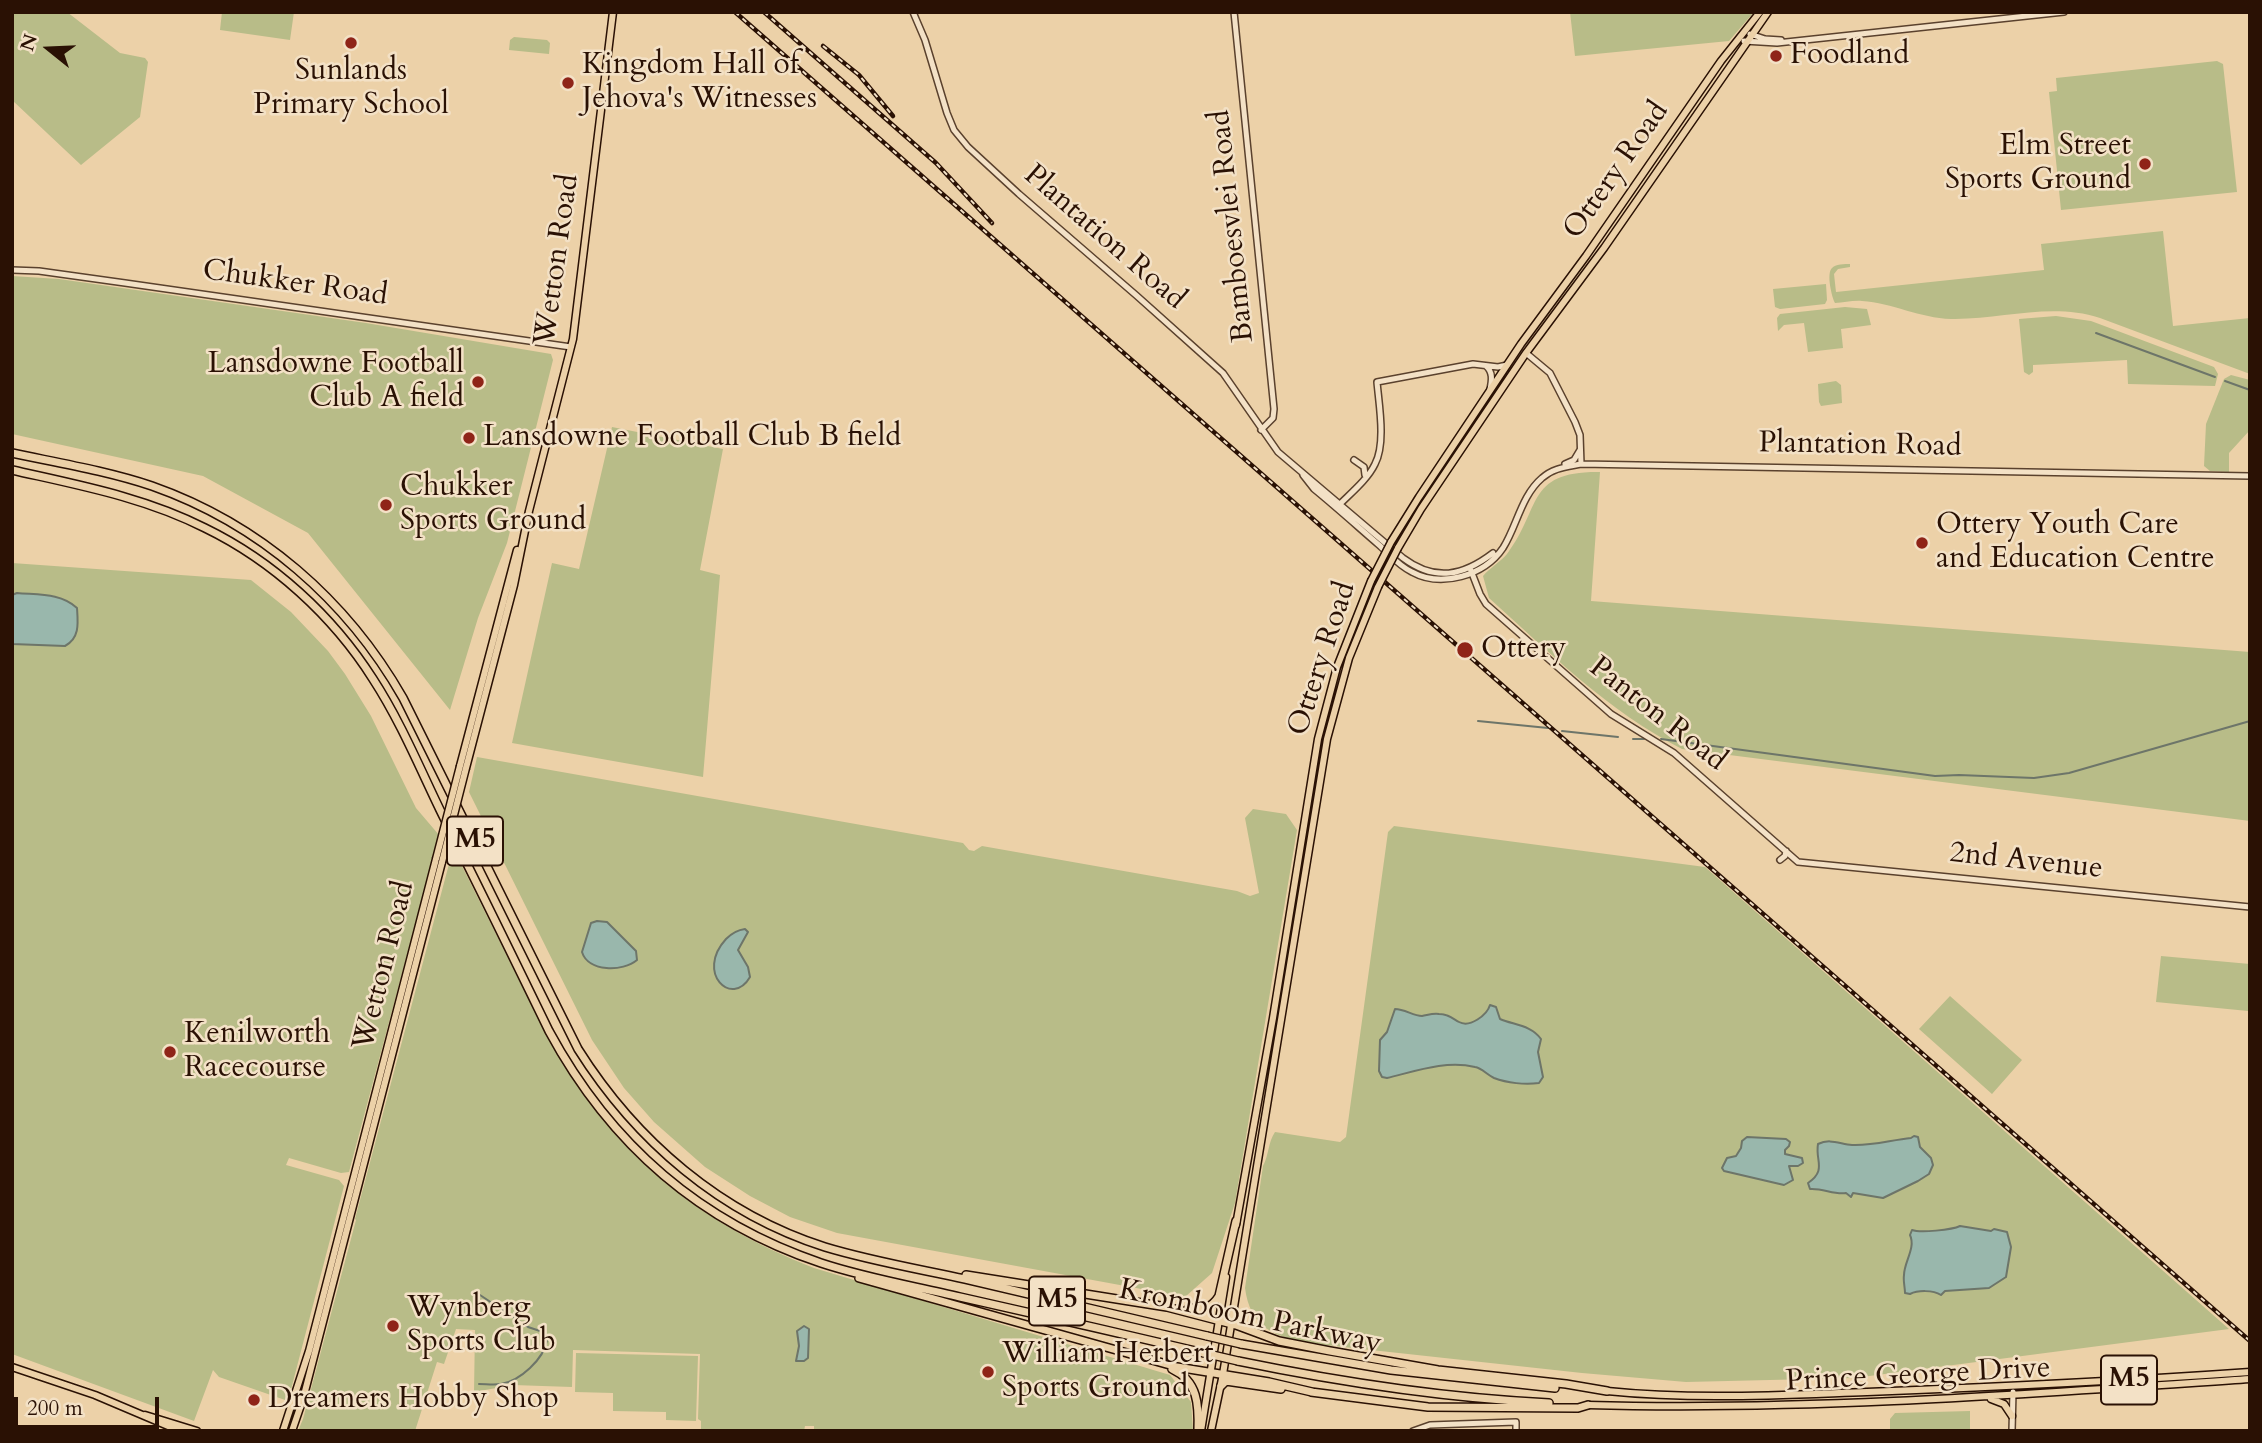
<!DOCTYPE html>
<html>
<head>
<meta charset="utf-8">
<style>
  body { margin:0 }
  #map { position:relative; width:2262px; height:1443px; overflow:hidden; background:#ecd1a8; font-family:Cardo,serif }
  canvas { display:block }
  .frame { position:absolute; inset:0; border:14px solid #2a1104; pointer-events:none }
  .north { position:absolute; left:14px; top:14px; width:70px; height:70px; -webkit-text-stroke:5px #f3e1c6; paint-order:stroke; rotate:288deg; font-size:19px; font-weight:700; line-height:28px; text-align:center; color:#2a1104 }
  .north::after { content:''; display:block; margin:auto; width:24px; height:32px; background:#2a1104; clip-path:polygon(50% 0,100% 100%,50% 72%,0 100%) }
  .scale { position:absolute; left:14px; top:1397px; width:145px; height:32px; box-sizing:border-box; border:4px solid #2a1104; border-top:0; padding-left:9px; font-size:21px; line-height:24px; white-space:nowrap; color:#2a1104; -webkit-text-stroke:5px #f3e1c6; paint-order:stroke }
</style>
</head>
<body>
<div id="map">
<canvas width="2262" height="1443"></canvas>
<div class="frame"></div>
<div class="north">N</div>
<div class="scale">200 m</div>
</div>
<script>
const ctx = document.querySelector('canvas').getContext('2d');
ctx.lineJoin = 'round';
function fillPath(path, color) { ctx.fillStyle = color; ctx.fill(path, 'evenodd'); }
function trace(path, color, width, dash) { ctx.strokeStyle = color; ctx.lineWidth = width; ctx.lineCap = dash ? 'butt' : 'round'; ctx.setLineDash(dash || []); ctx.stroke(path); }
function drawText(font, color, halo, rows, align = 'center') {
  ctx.font = font + ' Cardo,serif'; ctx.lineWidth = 5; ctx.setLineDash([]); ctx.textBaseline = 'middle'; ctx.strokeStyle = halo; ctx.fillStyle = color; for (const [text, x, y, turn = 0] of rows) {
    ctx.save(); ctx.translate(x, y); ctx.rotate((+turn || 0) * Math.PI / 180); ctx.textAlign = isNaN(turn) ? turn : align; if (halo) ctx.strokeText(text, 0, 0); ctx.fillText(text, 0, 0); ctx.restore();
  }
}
const green = new Path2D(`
  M12,12H67L120,53L145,58L148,62L140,117L81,165L12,100Z
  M222,12H294L290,40L220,30Z
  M1570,12H1754L1729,41L1575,56Z
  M514,37L547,40L550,43L549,54L509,50L510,40Z
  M2217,61L2223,64L2237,192L2061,210L2049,92L2057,91L2056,78Z
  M2163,231L2173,326L2250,318V374L2100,318C2050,302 2001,320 1951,319C1920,318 1892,303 1862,301C1853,300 1844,303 1835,303C1832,298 1826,273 1832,268C1835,264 1845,264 1850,264V267L1838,269L1834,274L1836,292L2044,270L2041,244Z
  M12,276L59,279L366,323L551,354L553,360L507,543L478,618L450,710L308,533L203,476L12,434Z
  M1826,284L1827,300L1825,304L1780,309L1775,307L1773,289Z
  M1845,307L1867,309L1871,325L1841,329L1843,348L1808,352L1804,323L1784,325L1778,331L1777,318L1780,314Z
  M2056,316L2091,321L2214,367L2218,374L2215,386L2128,384L2127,360L2033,365V372L2029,375L2024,372L2019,319Z
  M2231,375L2250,380V430L2229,453V472L2210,471L2204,466L2206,424L2224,379Z
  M1836,381L1841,385L1842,403L1821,406L1819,402L1818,384Z
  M612,427L723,449L700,570L720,575L703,777L512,743L552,563L579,569Z
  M1600,472L1591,601L2250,652V821L1682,749C1609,712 1549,652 1489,598L1483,576C1490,568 1500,562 1507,554C1542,508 1525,471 1600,472Z
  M12,563L251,580L291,612L328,651L345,674L371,716L416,808L439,835L349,1172L341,1173L289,1158L286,1165L339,1180L344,1186L288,1401L219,1377L213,1370L194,1421L12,1354Z
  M477,757L963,843L969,850L974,851L982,846L1237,891L1250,896L1259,893L1245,818L1253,809L1286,814L1297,830L1235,1203L1212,1273L1185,1297L837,1233L790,1217L750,1196L705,1167L654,1122L624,1088L592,1040L469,792Z
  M1394,826L1705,867L2229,1329L1854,1378L1686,1382L1582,1373L1307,1343C1272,1336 1250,1326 1245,1288L1263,1166C1269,1155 1268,1142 1275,1132L1340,1142L1346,1137L1388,832Z
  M449,864H461L548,1038C609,1150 696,1222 814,1268L1170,1375L1191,1402L1193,1431H814V1426H805L804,1431H701V1421L698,1419L700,1354L573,1350L572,1387L513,1385L474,1392L475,1330L456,1329L444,1364L437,1362L415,1431H298L303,1419L356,1220L355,1219Z
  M2161,956L2250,964L2248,1011L2156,1002Z
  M1950,996L2022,1060L1992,1094L1919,1029Z
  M576,1353L698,1356L696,1421L666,1420V1412L613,1411V1393L575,1392Z
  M1970,1411V1431H1890V1419L1895,1413Z`);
const water = new Path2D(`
  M17,593C39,595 61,593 77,608C78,623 80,638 65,646L12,644V595Z
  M597,921L607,922L636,951L637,960C623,972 588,972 582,952L591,923Z
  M745,929L748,932L738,950L748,967L750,977C732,1008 695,973 726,939C732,933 737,930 745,929Z
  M1490,1005L1496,1007L1500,1019C1514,1025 1531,1025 1541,1039L1538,1052L1543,1077L1539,1083C1525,1085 1507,1083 1494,1078C1487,1075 1482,1068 1475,1067C1446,1060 1416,1071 1387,1078L1382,1077L1379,1071L1380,1040L1387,1032L1395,1009C1405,1009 1413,1016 1422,1016C1428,1015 1433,1013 1439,1014C1448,1014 1452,1018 1459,1022C1470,1028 1487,1015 1490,1005Z
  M1914,1136L1918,1137L1920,1147L1931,1158L1933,1165L1929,1174L1918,1181L1883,1198L1853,1193L1851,1197L1846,1193C1834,1195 1823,1188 1810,1189L1808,1183C1827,1170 1815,1161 1818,1144C1830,1138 1840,1144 1852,1145C1872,1146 1891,1140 1911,1138Z
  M1747,1137L1786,1139L1790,1142L1789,1146L1785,1150V1154L1802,1158L1803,1163L1798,1166H1789L1793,1180L1784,1185L1724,1171L1722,1168L1727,1158L1736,1156L1741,1148L1742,1141Z
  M1960,1226L1991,1231L1994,1229L2007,1232L2011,1247L2006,1277L1989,1288L1945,1291L1941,1295C1933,1290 1918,1290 1910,1294L1905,1293C1905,1287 1903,1281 1904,1275C1904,1262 1916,1248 1910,1235L1912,1230C1920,1233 1952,1230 1960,1226Z
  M804,1326L809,1329L808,1358L804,1361H796L799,1346L797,1331Z`);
const stream = new Path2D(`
  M2096,333L2215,377
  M2225,381L2250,390
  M1478,721L1548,728
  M1562,731L1618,737
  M1633,739H1644
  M1661,739L1935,776L1959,775L2034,778L2069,773L2250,721
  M474,1291L528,1327L540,1331L547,1340C544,1359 520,1381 501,1384C494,1385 486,1384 479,1384`);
const minor = new Path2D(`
  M913,12L925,40L947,113L954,130L968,147L1019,194L1137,296L1223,373L1278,452L1403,558C1435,582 1463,576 1493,553
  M1234,12L1274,409L1273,418L1261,430
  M1750,34L1765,39L1781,40
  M1744,41L1777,43L2064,12
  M12,270L39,271L125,283L571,347
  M1526,353L1550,373L1575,422L1580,435L1581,464
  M1486,366C1493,372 1492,380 1490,389
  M1354,460L1364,467L1365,475
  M1565,464L1574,460L1580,450
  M1303,475L1314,489C1336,507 1357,526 1379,545C1389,554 1399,566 1412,572C1441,588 1484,576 1503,548C1517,526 1521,496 1542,478C1553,468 1566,467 1581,464L2250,476
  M1339,505C1351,493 1368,479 1375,464C1386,443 1379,405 1377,382L1473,364L1498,367L1507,365
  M1470,568L1480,594L1486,604L1611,714L1674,753L1798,862L2250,907
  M1780,860L1785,856L1786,851
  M1413,1431L1430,1425L1516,1422V1431
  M2012,1431L2013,1392`);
const major = new Path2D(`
  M1391,542L1419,497L1521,344L1586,256L1721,61L1760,12
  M1398,548L1421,509L1526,353L1604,248L1768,12
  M460,766L517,550
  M466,768L514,585L529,511L573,339L613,12
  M1236,1225L1273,1018L1318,739L1337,667L1371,581
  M12,1367L95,1395L180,1431
  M1607,1391C1694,1400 1780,1395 1867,1392C1995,1387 2122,1381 2250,1372
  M1991,1399L2004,1404L2012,1416
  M1588,1405C1809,1411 2030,1394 2250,1379
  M145,1415L197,1431
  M283,1431L309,1351L436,859
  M292,1431L303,1399L442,862
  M1201,1431L1226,1277
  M1211,1431L1223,1374L1327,739L1349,658L1378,587`);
const highway = new Path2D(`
  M12,453C59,463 107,471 152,486C260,524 347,600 403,698L578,1049C636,1141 721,1214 825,1247C871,1261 919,1269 965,1279C1046,1298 1126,1317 1207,1336
  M12,470C78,485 144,497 205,528C273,561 333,616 373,679C401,722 421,771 443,816C479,887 514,959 549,1031C610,1144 699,1222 821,1263C866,1278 914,1286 960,1297C1041,1315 1123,1334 1204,1353
  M966,1275L1167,1307L1236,1325L1279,1341L1330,1351L1438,1370L1566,1384L1607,1391
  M859,1278L1177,1367L1269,1382L1312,1392
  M1189,1308C1203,1309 1211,1309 1219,1296L1236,1221
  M1241,1344L1391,1370L1555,1388
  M1238,1361C1340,1382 1444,1398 1549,1403
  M1172,1369C1198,1381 1199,1405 1198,1431
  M1221,1386L1226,1381L1281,1389
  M1311,1392L1428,1407L1578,1408L1588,1405`);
const rail = new Path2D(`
  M735,12L2250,1341
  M764,12L936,163L992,223
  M823,46L859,75L893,116`);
const majorBridge = new Path2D(`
  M1371,581L1391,542
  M1378,587L1398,548
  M436,859L460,766
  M442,862L466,768`);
const highwayBridge = new Path2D(`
  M1207,1336L1241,1344
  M1204,1353L1238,1361`);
const markers = [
  [351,43,7,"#8f2418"],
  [1776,56,7,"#8f2418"],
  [568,83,7,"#8f2418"],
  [2145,164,7,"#8f2418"],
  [478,382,7,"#8f2418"],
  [469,438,7,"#8f2418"],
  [386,505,7,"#8f2418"],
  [1922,543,7,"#8f2418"],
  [1465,650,9,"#8f2418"],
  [170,1052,7,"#8f2418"],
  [393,1326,7,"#8f2418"],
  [988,1372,7,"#8f2418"],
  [254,1400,7,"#8f2418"]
];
const shields = [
  [475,841,56],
  [1057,1301,56],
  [2129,1380,56]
];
const shieldNames = [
  ["M5",475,841],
  ["M5",1057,1301],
  ["M5",2129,1380]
];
const poiNames = [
  ["Foodland",1790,56],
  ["Kingdom Hall of",582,66],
  ["Jehova's Witnesses",582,100],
  ["Sunlands",351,72,"center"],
  ["Primary School",351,106,"center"],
  ["Elm Street",2131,147,"right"],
  ["Sports Ground",2131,181,"right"],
  ["Lansdowne Football",464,365,"right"],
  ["Club A field",464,399,"right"],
  ["Lansdowne Football Club B field",483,438],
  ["Chukker",400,488],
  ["Sports Ground",400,522],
  ["Ottery Youth Care",1936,526],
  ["and Education Centre",1936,560],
  ["Ottery",1481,650],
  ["Kenilworth",184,1035],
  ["Racecourse",184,1069],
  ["Wynberg",407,1309],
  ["Sports Club",407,1343],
  ["William Herbert",1002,1355],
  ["Sports Ground",1002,1389],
  ["Dreamers Hobby Shop",268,1400]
];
const streetNames = [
  ["Ottery Road",1617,171,-55],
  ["Bamboesvlei Road",1233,226,-96],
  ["Plantation Road",1104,238,41],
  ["Wetton Road",558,260,-82],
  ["Chukker Road",295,284,8],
  ["Plantation Road",1860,446,1],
  ["Ottery Road",1323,659,-72],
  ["Panton Road",1657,715,38],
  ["2nd Avenue",2026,862,6],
  ["Wetton Road",385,966,-76],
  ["Kromboom Parkway",1250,1318,12],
  ["Prince George Drive",1918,1376,-3]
];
fillPath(green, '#b8bc88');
fillPath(water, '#99b7ac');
trace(water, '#6d7569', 2);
trace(stream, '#6d7569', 2);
trace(minor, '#5a412d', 8);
trace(major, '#2a1104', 9);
trace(highway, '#2a1104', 10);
trace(minor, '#f3e1c6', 5);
trace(major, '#ecd1a8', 6);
trace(highway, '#ecd1a8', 7);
trace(rail, '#2a1104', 4.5);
trace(rail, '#f3e1c6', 2, [5]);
trace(majorBridge, '#2a1104', 9, []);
trace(highwayBridge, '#2a1104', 10, []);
trace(majorBridge, '#ecd1a8', 6);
trace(highwayBridge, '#ecd1a8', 7);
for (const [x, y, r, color] of markers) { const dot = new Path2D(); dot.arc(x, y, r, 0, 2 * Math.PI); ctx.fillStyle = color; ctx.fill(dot); trace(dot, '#f3e1c6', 2.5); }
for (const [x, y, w] of shields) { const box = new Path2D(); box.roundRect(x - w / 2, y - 24.5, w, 49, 5); ctx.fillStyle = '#f3e1c6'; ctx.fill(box); trace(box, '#2a1104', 2); }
drawText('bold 28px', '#2a1104', null, shieldNames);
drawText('30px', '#2a1104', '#f3e1c6', poiNames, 'left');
drawText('30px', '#2a1104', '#f3e1c6', streetNames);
</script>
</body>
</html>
